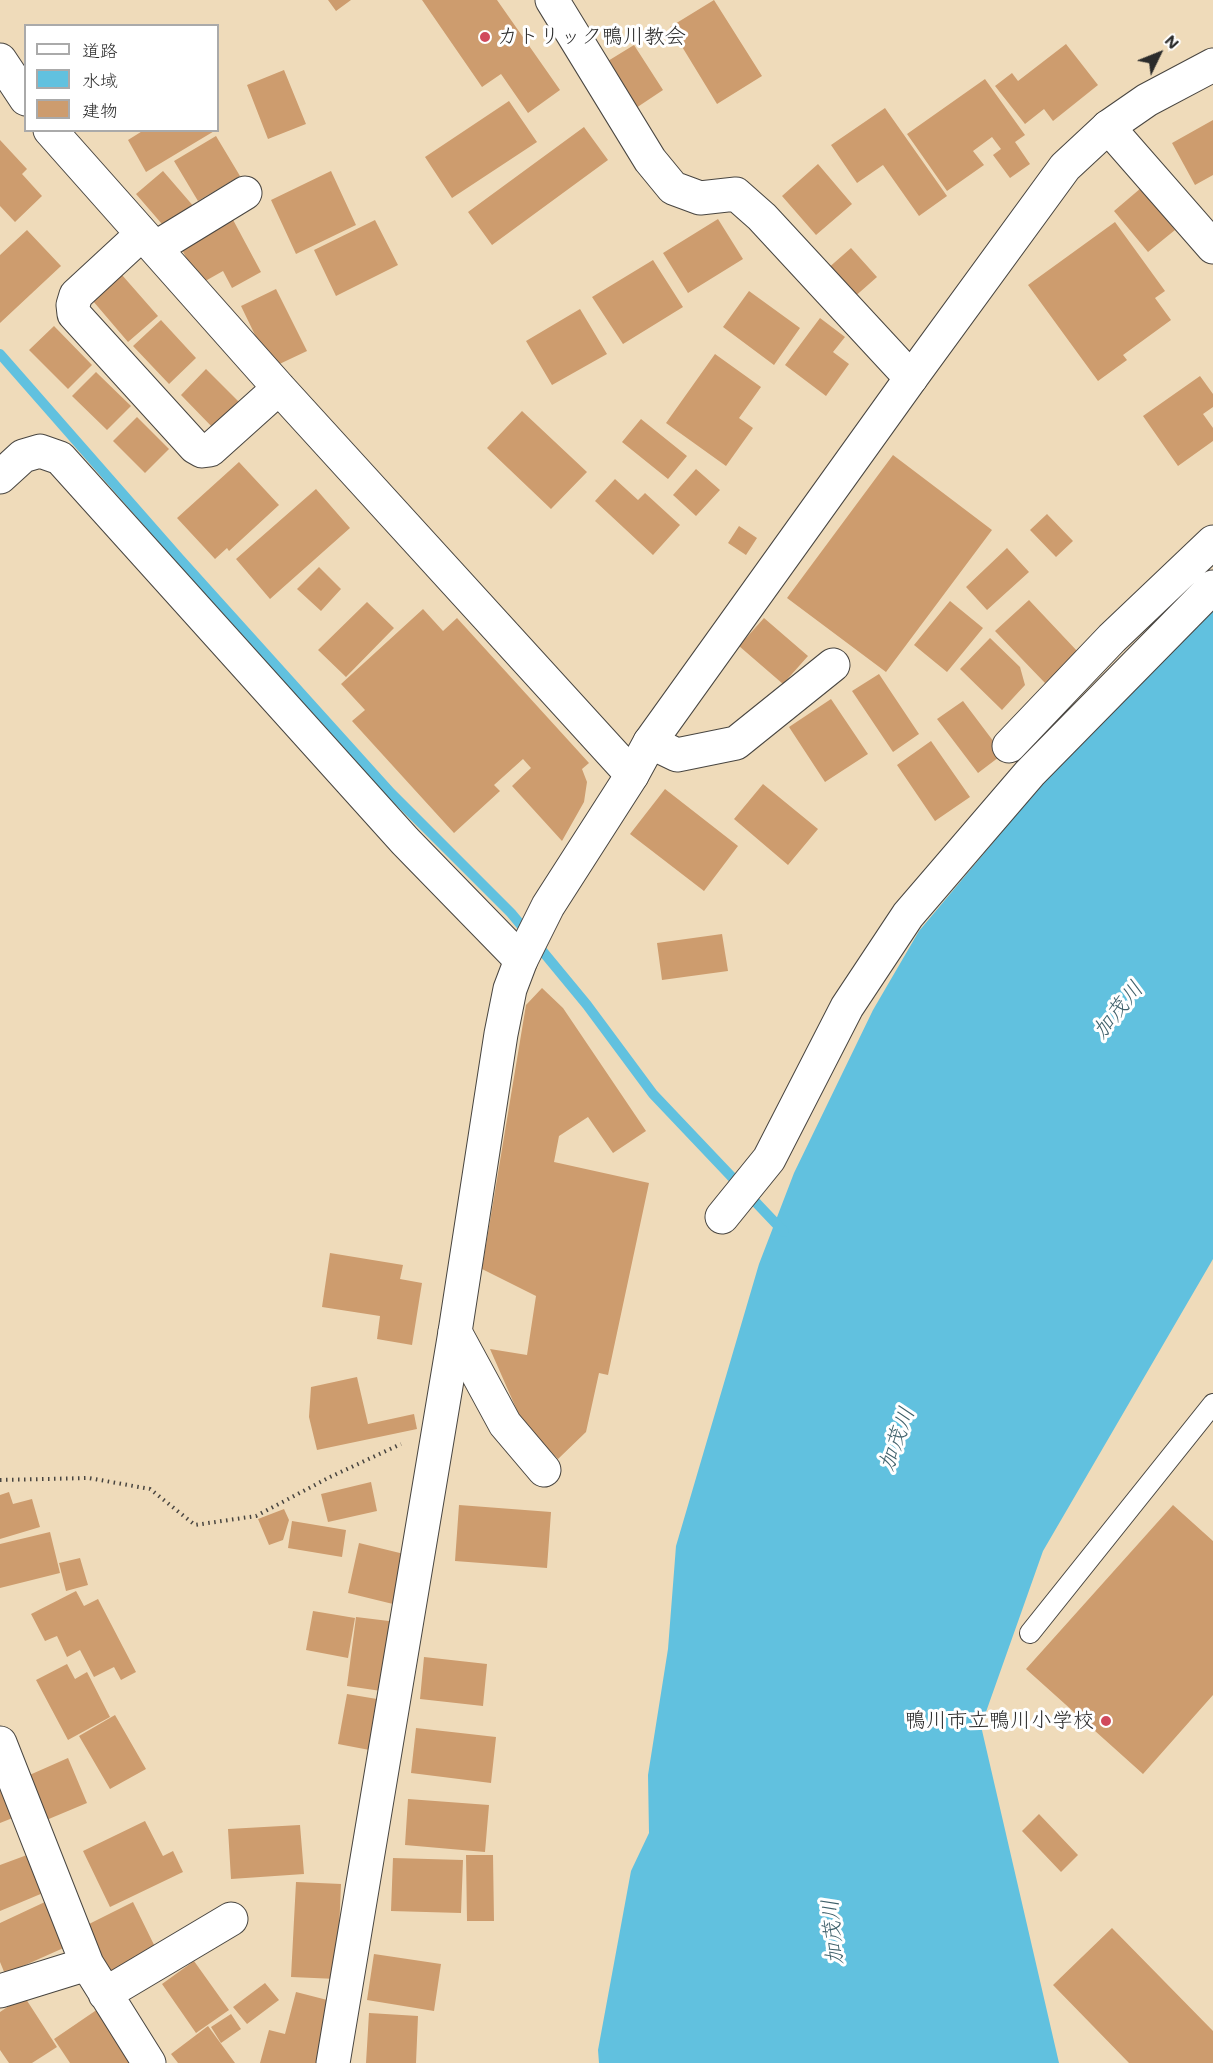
<!DOCTYPE html>
<html>
<head>
<meta charset="utf-8">
<style>
  body { margin:0 }
  #map { position:relative; width:1213px; height:2063px; overflow:hidden; background:#efdbba; font-family:Mali,"Klee One",sans-serif }
  canvas { display:block }
  .legend { position:absolute; left:24px; top:24px; width:195px; height:108px; box-sizing:border-box; background:#fff; border:2px solid #aaa; margin:0; padding:8px 10px; list-style:none; font-size:18px; color:#2b2b2b }
  .legend li { display:flex; align-items:center; gap:12px; height:30px }
  .legend b { width:30px; border:2px solid #aaa }
  .north { position:absolute; left:1129px; top:24px; width:60px; height:60px; -webkit-text-stroke:4px #fff; paint-order:stroke; rotate:47deg; font-size:16px; font-weight:700; line-height:24px; text-align:center; color:#2b2b2b }
  .north::after { content:''; display:block; margin:auto; width:21px; height:27px; background:#2b2b2b; clip-path:polygon(50% 0,100% 100%,50% 72%,0 100%) }
</style>
</head>
<body>
<div id="map">
<canvas width="1213" height="2063"></canvas>
<ul class="legend">
<li><b style="height:8px;background:#fff"></b>道路</li>
<li><b style="height:16px;background:#61c1df"></b>水域</li>
<li><b style="height:16px;background:#cd9c6e"></b>建物</li>
</ul>
<div class="north">N</div>
</div>
<script>
const ctx = document.querySelector('canvas').getContext('2d');
ctx.lineJoin = 'round';
function fillPath(path, color) { ctx.fillStyle = color; ctx.fill(path, 'evenodd'); }
function trace(path, color, width, dash) { ctx.strokeStyle = color; ctx.lineWidth = width; ctx.lineCap = dash ? 'butt' : 'round'; ctx.setLineDash(dash || []); ctx.stroke(path); }
function drawText(font, color, halo, rows, align = 'center') {
  ctx.font = font + ' Mali,"Klee One",sans-serif'; ctx.lineWidth = 6; ctx.setLineDash([]); ctx.textBaseline = 'middle'; ctx.strokeStyle = halo; ctx.fillStyle = color; for (const [text, x, y, turn = 0] of rows) {
    ctx.save(); ctx.translate(x, y); ctx.rotate((+turn || 0) * Math.PI / 180); ctx.textAlign = isNaN(turn) ? turn : align; if (halo) ctx.strokeText(text, 0, 0); ctx.fillText(text, 0, 0); ctx.restore();
  }
}
const water = new Path2D(`
  M1213,598V1259L1043,1551L981,1726L1059,2063H599L598,2050L631,1871L649,1833L648,1775L668,1649L676,1546L759,1264L794,1173L873,1010L919,931L1150,655Z`);
const stream = new Path2D(`
  M0,354L179,558L391,793L511,913L587,1005L653,1094L784,1232`);
const building = new Path2D(`
  M328,0H351L336,11Z
  M422,0H497L560,90L528,113L501,74L482,87Z
  M714,0L762,76L717,104L670,27Z
  M1066,44L1098,85L1053,121L1044,109L1025,124L995,86L1012,73L1018,81Z
  M634,45L663,90L633,110L603,64Z
  M284,70L306,124L268,139L247,85Z
  M985,79L1025,135L1015,142L1030,164L1010,178L993,155L1001,149L992,137L973,151L984,165L947,191L907,134Z
  M509,101L537,142L452,198L425,157Z
  M885,108L947,196L919,216L883,165L857,183L831,145Z
  M1213,120V175L1195,185L1172,143Z
  M584,127L608,160L492,245L468,212Z
  M144,130H216L146,172L128,140Z
  M216,136L240,176L198,201L174,161Z
  M0,140L27,169L22,174L42,196L15,222L0,206Z
  M818,164L852,204L816,235L782,196Z
  M163,171L195,208L168,231L136,194Z
  M331,171L356,225L296,254L271,200Z
  M1141,188L1175,230L1148,252L1114,211Z
  M231,216L261,272L232,288L223,271L200,284L179,244Z
  M718,219L743,259L688,293L663,253Z
  M375,220L398,265L336,296L314,250Z
  M1115,222L1165,291L1155,298L1171,320L1123,355L1127,360L1098,381L1028,285Z
  M27,230L61,266L0,323V255Z
  M851,248L877,277L852,299L826,270Z
  M653,260L683,307L623,344L592,297Z
  M122,275L158,316L128,342L93,301Z
  M276,289L307,351L271,368L241,306Z
  M749,291L800,328L774,365L723,327Z
  M580,309L607,354L552,385L526,341Z
  M820,318L845,337L833,352L849,364L826,396L785,365Z
  M161,320L196,358L169,384L133,346Z
  M54,326L92,365L68,389L29,350Z
  M715,354L761,387L739,418L753,428L726,466L666,423Z
  M206,369L241,404L215,430L181,395Z
  M96,372L131,406L107,430L72,396Z
  M1200,376L1213,394V407L1203,414L1213,428V441L1178,466L1143,416Z
  M522,411L587,472L551,509L487,448Z
  M137,417L169,449L145,473L113,441Z
  M641,419L687,456L668,479L622,442Z
  M893,455L992,530L886,672L787,598Z
  M239,462L279,505L229,551L227,548L215,559L177,518Z
  M696,469L720,490L696,516L673,495Z
  M615,479L638,500L645,493L680,525L653,555L595,501Z
  M316,489L350,528L270,599L236,559Z
  M1047,514L1073,541L1056,557L1030,530Z
  M739,526L757,538L746,555L728,543Z
  M1007,548L1029,572L987,610L966,587Z
  M319,567L341,589L321,611L297,589Z
  M1029,600L1078,652L1045,683L995,631Z
  M950,601L983,628L947,672L914,645Z
  M367,602L394,628L346,677L318,650Z
  M423,609L443,631L457,618L589,763L582,769L587,782L584,802L562,841L512,786L531,768L523,759L494,785L500,791L454,833L352,721L365,710L341,684Z
  M764,618L808,656L783,684L739,646Z
  M990,638L1020,667L1025,685L1002,710L960,669Z
  M879,674L919,734L893,752L852,691Z
  M831,699L868,754L825,782L789,727Z
  M963,701L1003,754L978,773L937,719Z
  M931,741L970,797L935,821L897,765Z
  M763,784L818,829L788,865L734,819Z
  M665,789L738,846L704,891L630,834Z
  M722,934L728,971L662,980L657,943Z
  M542,988L563,1008L646,1131L613,1153L588,1117L559,1136L554,1162L649,1183L608,1375L599,1373L586,1432L558,1459L523,1424L490,1349L527,1355L536,1296L482,1269L526,1005Z
  M330,1253L403,1265L400,1279L422,1283L412,1345L377,1339L380,1316L322,1307Z
  M357,1377L368,1424L414,1414L417,1429L317,1450L309,1417L311,1387Z
  M371,1482L377,1511L328,1522L321,1494Z
  M9,1492L13,1504L32,1499L40,1527L0,1539V1495Z
  M459,1505L551,1512L547,1568L455,1561Z
  M1173,1505L1213,1541V1695L1143,1774L1026,1669Z
  M284,1509L289,1520L283,1540L269,1545L258,1519Z
  M292,1521L346,1530L342,1557L288,1548Z
  M50,1532L60,1573L0,1588V1544Z
  M359,1543L404,1554L393,1604L348,1593Z
  M80,1558L88,1585L66,1591L59,1563Z
  M76,1591L84,1606L98,1599L136,1672L121,1680L114,1667L94,1677L80,1650L67,1657L57,1636L45,1641L31,1614Z
  M313,1611L355,1618L348,1658L306,1650Z
  M356,1617L397,1622L388,1692L347,1686Z
  M424,1657L487,1664L483,1706L420,1699Z
  M67,1664L75,1679L87,1672L110,1717L68,1740L36,1680Z
  M347,1694L389,1701L380,1752L338,1744Z
  M115,1715L146,1769L110,1789L79,1736Z
  M416,1728L496,1737L491,1783L411,1773Z
  M68,1758L87,1803L44,1821L25,1777Z
  M0,1778L15,1817L0,1823Z
  M408,1799L489,1805L485,1852L405,1845Z
  M1039,1814L1078,1855L1061,1872L1022,1831Z
  M145,1821L163,1856L173,1851L183,1872L110,1907L83,1851Z
  M300,1825L304,1874L231,1879L228,1829Z
  M27,1855L43,1893L0,1911V1865Z
  M466,1855H493L494,1921H467Z
  M393,1858L463,1860L461,1913L391,1911Z
  M296,1882L341,1884L337,1979L291,1977Z
  M47,1901L68,1946L5,1974L0,1962V1923Z
  M133,1902L160,1957L113,1981L85,1926Z
  M1112,1928L1213,2031V2063H1129L1053,1985Z
  M374,1954L441,1964L434,2011L367,2000Z
  M194,1961L229,2010L196,2033L162,1984Z
  M265,1983L279,2000L247,2024L233,2007Z
  M296,1992L339,2003L324,2063H260L269,2030L285,2034Z
  M24,1996L57,2047L32,2063H9L0,2050V2012Z
  M98,2009L135,2063H70L54,2039Z
  M369,2013L418,2016L416,2063H366Z
  M231,2014L241,2029L221,2043L211,2027Z
  M208,2026L235,2063H178L171,2054Z`);
const path = new Path2D(`
  M0,1480L89,1478L150,1489L195,1525L256,1516L330,1477L401,1444`);
const service = new Path2D(`
  M1030,1633L1213,1404`);
const minor = new Path2D(`
  M552,0L650,160L673,188L700,198L736,194L762,217L911,378
  M0,60L26,99
  M1108,127L1213,247
  M50,130L279,388L632,775
  M142,234L76,295L73,305L74,314L195,447L202,451L210,450L279,388
  M155,248L245,193
  M0,477L23,456L40,451L60,458L405,841L521,960
  M650,742L677,755L736,743L833,665
  M1009,746L1112,638L1213,542
  M722,1217L769,1159L847,1007L908,915L1030,773L1213,587
  M455,1332L505,1424L544,1470
  M0,1743L87,1964L149,2063
  M0,1991L87,1964
  M105,1994L231,1919`);
const tertiary = new Path2D(`
  M333,2063L455,1332L501,1034L510,989L521,960L548,906L632,775L650,742L911,378L1065,167L1108,127L1147,100L1213,65`);
const markers = [
  [485,37,6,"#d1495b"],
  [1106,1721,6,"#d1495b"]
];
const poiNames = [
  ["カトリック鴨川教会",497,37],
  ["鴨川市立鴨川小学校",1094,1721,"right"]
];
const waterNames = [
  ["加茂川",1118,1010,-51],
  ["加茂川",897,1439,-70],
  ["加茂川",833,1932,-95]
];
fillPath(water, '#61c1df');
trace(stream, '#61c1df', 10);
fillPath(building, '#cd9c6e');
trace(service, '#484540', 22);
trace(minor, '#484540', 35);
trace(tertiary, '#484540', 35);
trace(path, '#484540', 4, [1.5, 4.5]);
trace(service, '#fff', 20);
trace(minor, '#fff', 33);
trace(tertiary, '#fff', 33);
for (const [x, y, r, color] of markers) { const dot = new Path2D(); dot.arc(x, y, r, 0, 2 * Math.PI); ctx.fillStyle = color; ctx.fill(dot); trace(dot, '#fff', 2); }
drawText('21px', '#2b2b2b', '#fff', poiNames, 'left');
drawText('italic 22px', '#3e606a', '#fff', waterNames);
</script>
</body>
</html>
